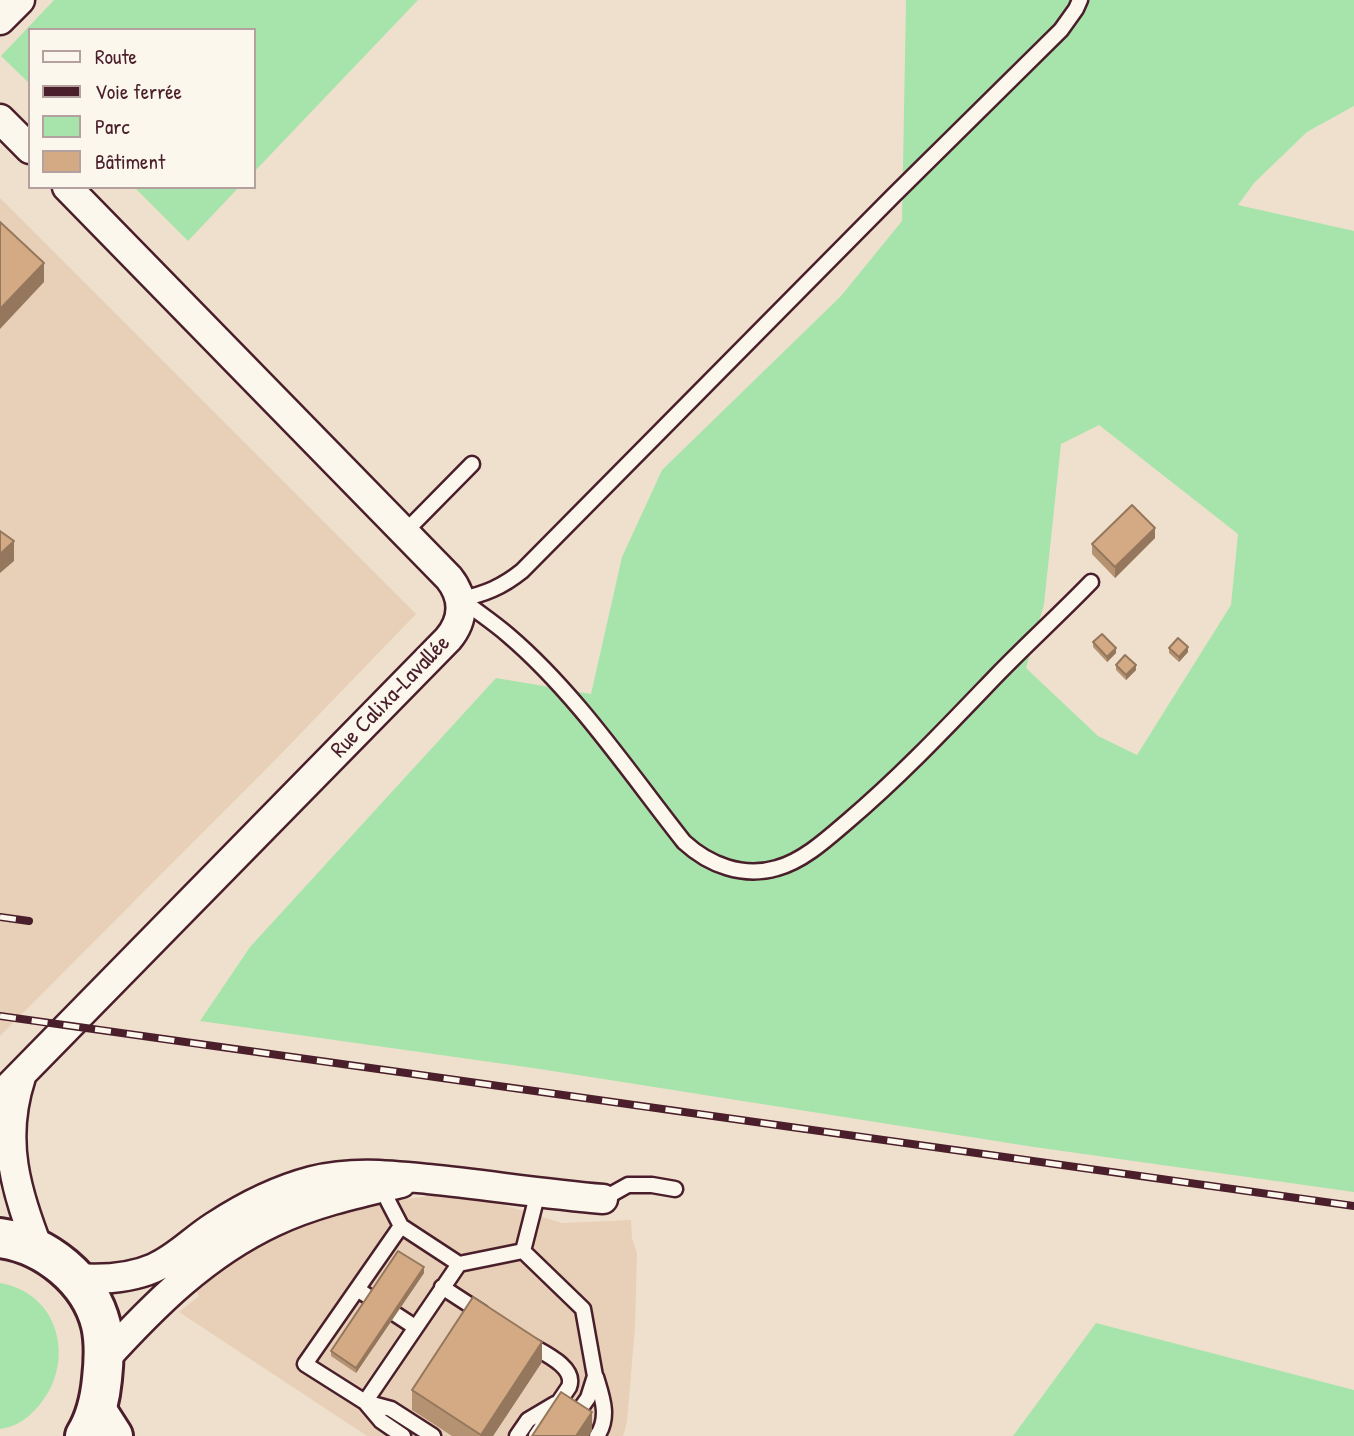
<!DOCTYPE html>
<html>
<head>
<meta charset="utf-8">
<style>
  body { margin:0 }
  #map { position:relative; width:1354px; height:1436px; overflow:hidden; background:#efe0cd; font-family:"Patrick Hand",sans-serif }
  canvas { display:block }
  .legend { position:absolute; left:28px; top:28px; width:228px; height:161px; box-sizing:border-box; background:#fbf7ec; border:2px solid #b4a19f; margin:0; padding:9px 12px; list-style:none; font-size:21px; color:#4a1f2b }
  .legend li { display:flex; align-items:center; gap:14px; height:35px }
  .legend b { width:35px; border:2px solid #b4a19f }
</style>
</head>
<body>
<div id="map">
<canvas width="1354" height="1436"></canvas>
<ul class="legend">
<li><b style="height:9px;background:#fbf7ec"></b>Route</li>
<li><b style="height:9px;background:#4a1f2b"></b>Voie ferrée</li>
<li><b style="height:19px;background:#a7e4ab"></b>Parc</li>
<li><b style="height:19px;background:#d3aa84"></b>Bâtiment</li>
</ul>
</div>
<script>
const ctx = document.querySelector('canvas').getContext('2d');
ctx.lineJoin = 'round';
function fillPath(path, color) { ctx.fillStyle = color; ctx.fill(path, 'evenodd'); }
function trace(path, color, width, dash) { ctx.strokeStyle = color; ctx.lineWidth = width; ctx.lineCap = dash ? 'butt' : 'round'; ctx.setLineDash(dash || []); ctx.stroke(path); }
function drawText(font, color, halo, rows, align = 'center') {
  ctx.font = font + ' "Patrick Hand",sans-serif'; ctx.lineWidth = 7; ctx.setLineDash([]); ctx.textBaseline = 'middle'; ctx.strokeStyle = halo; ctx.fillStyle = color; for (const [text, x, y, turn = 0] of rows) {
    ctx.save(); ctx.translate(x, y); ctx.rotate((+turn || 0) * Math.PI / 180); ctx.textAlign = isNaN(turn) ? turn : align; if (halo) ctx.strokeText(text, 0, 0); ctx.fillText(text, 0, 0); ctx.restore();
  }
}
const built = new Path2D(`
  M0,198L416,614L279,756L0,1036Z
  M429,1196H448L504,1205L562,1223L631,1220L632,1238L637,1253L635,1327L627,1422L623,1436H367L179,1312L199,1296L196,1290L236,1260L304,1223L369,1204Z`);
const green = new Path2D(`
  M54,0H418L254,172V30H30V84L1,56Z
  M906,0H1354V106L1307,132L1254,183L1238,205L1354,231V1192L1034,1147L540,1069L200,1021L250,947L496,678L591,694L622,557L662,470L841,296L902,221ZM1099,425L1238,534L1231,605L1137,755L1098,736L1026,668L1044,604L1061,444Z
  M134,187H239L188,241Z
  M0,1283C64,1294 77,1370 33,1412C23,1422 13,1427 0,1429Z
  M1096,1323L1354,1390V1436H1013Z`);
const lane = new Path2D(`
  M404,533L472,464
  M461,599C485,594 502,587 522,571L893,196L1061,30L1076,9L1080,0
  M461,599C476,611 493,622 508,635C576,693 628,771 684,842C709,865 743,878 777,868C803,861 827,839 848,821C901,776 948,726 996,676C1027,644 1060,614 1091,582
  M383,1182L388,1201L401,1226L459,1264L365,1402L305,1364L401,1226
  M603,1199L628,1185H652L675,1189
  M523,1251L583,1309L595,1376L588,1398L573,1419
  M459,1264L523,1251L538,1192
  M442,1287L482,1313
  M357,1289L415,1327
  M525,1342C541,1352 577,1366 569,1387L536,1436
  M596,1377C602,1397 610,1417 597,1436
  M365,1402L391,1409L433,1436
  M365,1402L381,1421L403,1436
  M517,1436L528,1420L555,1404`);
const street = new Path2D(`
  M0,20L20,0
  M0,119L30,149
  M21,1077C0,1141 16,1190 39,1251
  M0,1096L448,639C464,620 465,598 449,578L67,187
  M75,1278C102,1280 129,1279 154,1268C177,1258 194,1239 215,1226C244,1207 278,1190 312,1181C352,1171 388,1175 428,1179C487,1185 545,1194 603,1199
  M104,1360C154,1305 205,1254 273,1222C313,1203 358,1193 401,1183`);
const secondary = new Path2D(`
  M0,1238C46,1244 90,1280 101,1325C105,1343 104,1361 102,1379C100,1400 96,1418 85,1436`);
const highway = new Path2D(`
  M97,1411L113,1436`);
const rail = new Path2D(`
  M0,917L29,921
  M0,1016L1354,1206`);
const wall = new Path2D(`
  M1155,538L1115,578L1092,554V544Z
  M1093,642L1116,653L1107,662L1093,647Z
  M1169,648L1188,652L1179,662L1169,653Z
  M1116,665L1136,670L1126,680L1116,670Z
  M424,1273L356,1373L331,1356V1351Z
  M542,1362L493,1436H452L412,1410V1390Z`);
const shadedWall = new Path2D(`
  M44,263V282L0,329V309Z
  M1155,528V538L1115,578V567Z
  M14,541V561L0,573V554Z
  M1188,647V652L1179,662V657Z
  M1116,648V653L1107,662V657Z
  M1136,665V670L1126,680V675Z
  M424,1267V1273L356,1373V1368Z
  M542,1342V1362L493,1436H481Z
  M592,1412V1431L589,1436H576Z`);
const building = new Path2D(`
  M0,222L44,263L0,309Z
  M1132,505L1155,528L1115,567L1092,544Z
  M0,531L14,541L0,554Z
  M1102,634L1116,648L1107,657L1093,642Z
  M1178,638L1188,647L1179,657L1169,648Z
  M1125,655L1136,665L1126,675L1116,665Z
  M398,1251L424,1267L356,1368L331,1351Z
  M473,1297L542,1342L481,1435L412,1390Z
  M561,1392L592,1412L576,1436H532Z`);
const streetNames = [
  ["Rue Calixa-Lavallée",391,697,-46]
];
fillPath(built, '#e7d0b7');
fillPath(green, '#a7e4ab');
trace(lane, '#4a1f2b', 19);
trace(street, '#4a1f2b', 33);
trace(secondary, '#4a1f2b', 44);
trace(highway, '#4a1f2b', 44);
trace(lane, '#fbf7ec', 14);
trace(street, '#fbf7ec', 28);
trace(secondary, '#fbf7ec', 38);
trace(highway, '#fbf7ec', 38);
trace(rail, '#4a1f2b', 8);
trace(rail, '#fbf7ec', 5, [16]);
fillPath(wall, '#b59272');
fillPath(shadedWall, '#94775c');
fillPath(building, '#d3aa84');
trace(building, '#94775c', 2);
drawText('23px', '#4a1f2b', '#fbf7ec', streetNames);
</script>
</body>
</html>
